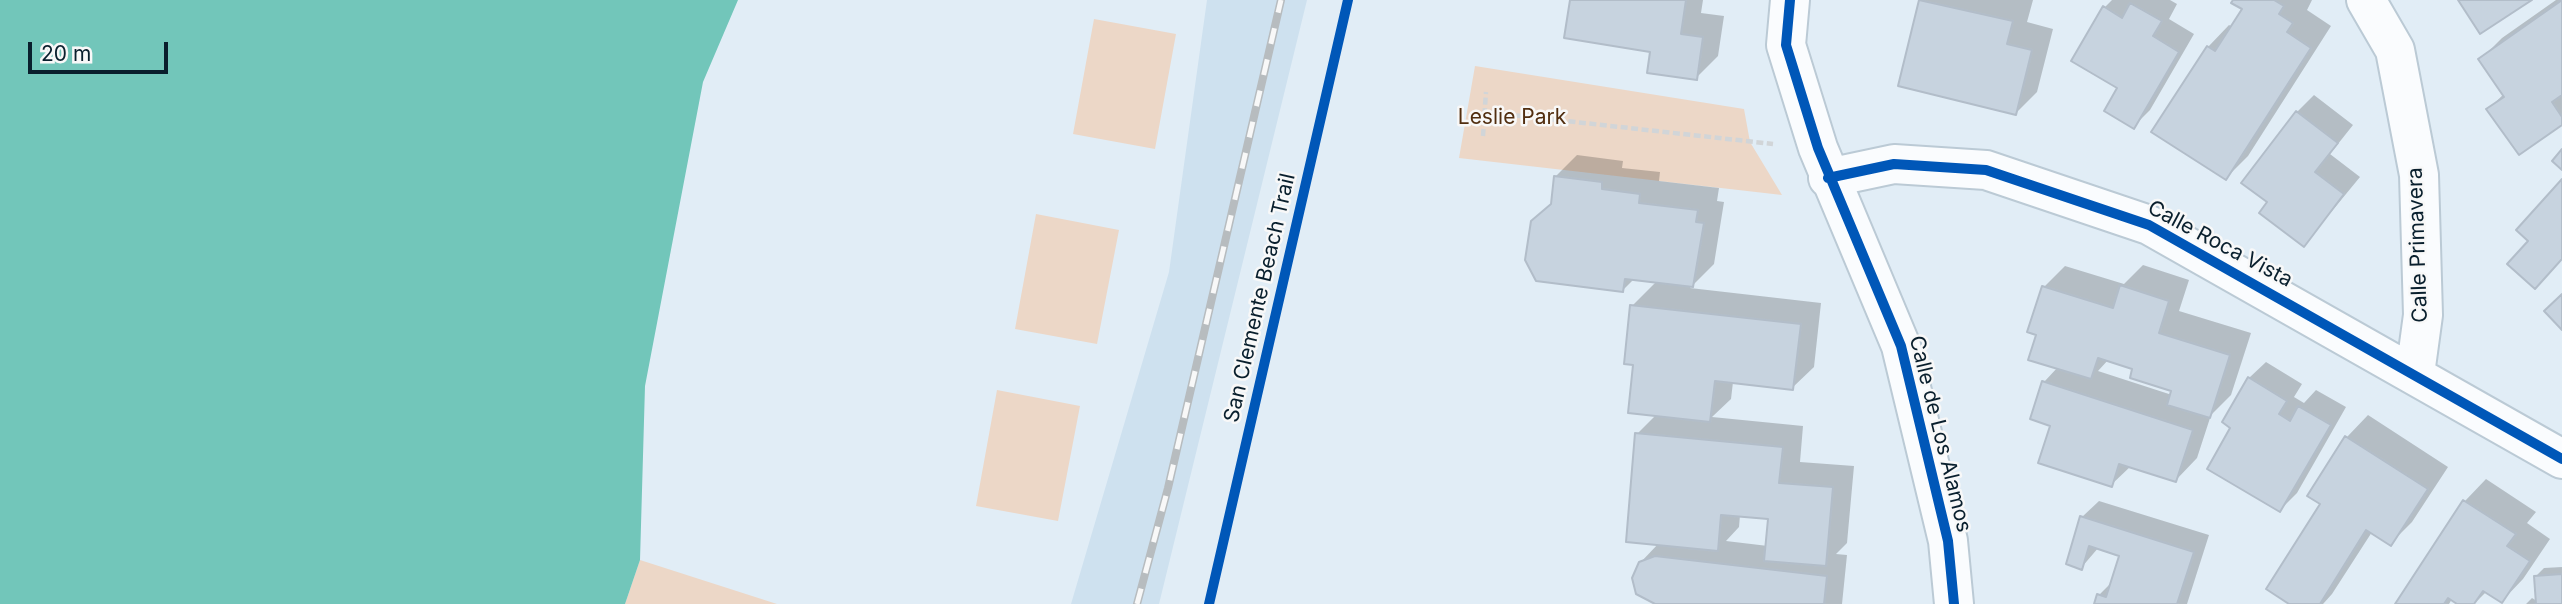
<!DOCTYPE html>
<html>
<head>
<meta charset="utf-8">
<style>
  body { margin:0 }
  #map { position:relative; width:2562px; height:604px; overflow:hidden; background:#e1edf6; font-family:Inter,sans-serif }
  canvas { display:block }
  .scale { position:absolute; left:28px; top:42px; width:140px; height:32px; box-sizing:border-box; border:4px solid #091f2d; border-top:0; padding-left:9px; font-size:21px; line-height:24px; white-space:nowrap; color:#091f2d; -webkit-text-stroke:5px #f8f8f8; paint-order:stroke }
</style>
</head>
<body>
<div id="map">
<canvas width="2562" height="604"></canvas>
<div class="scale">20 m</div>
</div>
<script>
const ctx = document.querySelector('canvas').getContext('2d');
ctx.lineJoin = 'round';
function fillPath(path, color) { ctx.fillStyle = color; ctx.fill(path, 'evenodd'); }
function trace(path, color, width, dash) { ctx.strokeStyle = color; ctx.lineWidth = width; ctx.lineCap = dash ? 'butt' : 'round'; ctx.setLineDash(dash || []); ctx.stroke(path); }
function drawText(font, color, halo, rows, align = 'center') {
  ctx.font = font + ' Inter,sans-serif'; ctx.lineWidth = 5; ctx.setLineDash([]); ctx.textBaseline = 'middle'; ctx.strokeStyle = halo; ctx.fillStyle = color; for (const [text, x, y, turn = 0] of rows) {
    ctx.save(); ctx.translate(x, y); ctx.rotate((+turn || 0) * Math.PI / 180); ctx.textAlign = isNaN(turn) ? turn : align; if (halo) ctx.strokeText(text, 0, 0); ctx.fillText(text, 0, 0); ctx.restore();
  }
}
const built = new Path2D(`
  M1207,0H1307L1159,604H1071L1169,272Z`);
const green = new Path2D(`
  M1094,19L1176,34L1155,149L1073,134Z
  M1475,66L1744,109L1750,142L1782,195L1459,158Z
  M1036,214L1119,230L1097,344L1015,329Z
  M997,390L1080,406L1058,521L976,506Z
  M640,560L777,604H625Z`);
const water = new Path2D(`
  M0,0H738L703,82L645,386L640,560L625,604H0Z`);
const shadow = new Path2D(`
  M1572,0H1703L1701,13L1724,16L1718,56L1696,78Z
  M1921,0H2033L2027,22L2053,29L2037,92L2016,113L1901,85Z
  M2112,0H2170L2177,4L2169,19L2194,34L2150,110L2134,126L2119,87L2105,7Z
  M2235,0H2312L2307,10L2331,26L2248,156L2226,178L2208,47L2229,25L2233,27L2245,9Z
  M2556,0H2562V123L2488,109L2504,94L2480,60L2502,38Z
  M2314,95L2353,125L2330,154L2360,177L2304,245L2270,202L2244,182L2297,112Z
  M1577,155L1623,161L1622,168L1660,172L1659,181L1719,188L1717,201L1724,202L1714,264L1690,288L1821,303L1814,367L1792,388L1733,382L1731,399L1712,417L1803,426L1800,462L1854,466L1847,543L1836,554L1847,555L1842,604H1656L1640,563L1659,543L1637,434L1657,414L1635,364L1632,306L1657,281L1635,278L1623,290L1532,222L1553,202L1556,176ZM1740,515L1770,517L1768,546L1726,541L1739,527Z
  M2143,265L2189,280L2179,311L2251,333L2231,395L2211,415L2197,458L2176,480L2131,466L2111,485L2052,425L2044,382L2058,367L2038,333L2044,287L2065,266L2124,284ZM2109,359L2134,368L2173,390L2172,395L2098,371Z
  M2266,362L2302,384L2294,397L2304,403L2316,390L2346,407L2297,493L2280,510L2249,378Z
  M2368,415L2448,467L2412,522L2391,543L2372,532L2332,594L2323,604H2293L2322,504L2309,495L2347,437Z
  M2486,479L2536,512L2527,523L2550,539L2523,579L2502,601L2487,591L2474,604H2460L2452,599L2449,604H2397L2465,501Z
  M2099,501L2209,535L2187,604H2096L2099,595L2113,581L2121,554L2099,547L2081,568L2082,517Z
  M2562,567V604H2526L2532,598L2537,601L2535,577L2544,568Z`);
const building = new Path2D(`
  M1570,0H1686L1681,34L1703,37L1697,80L1647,73L1650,52L1564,38Z
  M1919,0L2013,21L2007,44L2032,50L2016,115L1898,86Z
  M2233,0H2274L2284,6L2279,14L2293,23L2287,32L2311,48L2226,180L2151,132L2207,46L2215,51L2242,9L2231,3Z
  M2458,0H2532L2480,34Z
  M2562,0V95L2552,102L2562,117V125L2519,155L2486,109L2504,97L2478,59Z
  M2130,3L2162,21L2153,36L2179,52L2134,129L2104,111L2117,88L2071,61L2103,6L2122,18Z
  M2296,111L2338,143L2315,172L2344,194L2304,247L2259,213L2267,202L2241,183Z
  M2562,149V170L2552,161Z
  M1554,176L1602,182V189L1640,194L1639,203L1698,210L1696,222L1704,223L1693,287L1625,279L1623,292L1536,281L1525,260L1531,221L1551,204Z
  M2562,179V259L2535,289L2507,264L2528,241L2516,230Z
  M2120,285L2169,301L2159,333L2230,355L2210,418L2167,405L2171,391L2130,378L2132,369L2098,358L2091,379L2028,360L2036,335L2027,332L2042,286L2113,308Z
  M2562,294V330L2544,311Z
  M1630,305L1801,324L1793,390L1715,381L1710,422L1628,413L1633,365L1624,364Z
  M2248,377L2287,401L2279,414L2290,421L2298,406L2331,425L2280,512L2207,469L2230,428L2222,422Z
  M2042,381L2193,430L2176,482L2119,464L2112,487L2038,463L2050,426L2030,419Z
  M1635,433L1783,447L1779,483L1833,487L1826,566L1764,561L1768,519L1721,515L1718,551L1626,542Z
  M2345,436L2428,489L2391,546L2366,530L2320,604H2289L2266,589L2320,504L2307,496Z
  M2463,500L2516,534L2507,546L2530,561L2502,603L2483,591L2474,604H2457L2448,598L2444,604H2395Z
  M2080,516L2194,552L2177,604H2094L2097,594L2106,597L2119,556L2089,546L2082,570L2066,564Z
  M1655,556L1827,576L1824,604H1655L1636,594L1632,578L1639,562Z
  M2562,574V604H2536L2534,576Z`);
const path = new Path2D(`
  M1485,112L1773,144
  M1483,136L1486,92
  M1209,604L1348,0`);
const minor = new Path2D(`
  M2366,0L2395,50L2419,175L2423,315L2415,374
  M1828,178L1894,164L1986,170L2149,225L2562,459`);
const tertiary = new Path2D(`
  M1790,0L1786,45L1818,148L1901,346L1948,541L1954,604`);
const rail = new Path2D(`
  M1137,604L1168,488L1281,0`);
const cycleway = new Path2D(`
  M1790,0L1786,45L1818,148L1901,346L1948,541L1954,604
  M1828,178L1894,164L1986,170L2149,225L2562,459
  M1209,604L1348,0`);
const parkNames = [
  ["Leslie Park",1512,118]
];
const streetNames = [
  ["Calle Roca Vista",2220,244,28],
  ["Calle Primavera",2418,245,-92],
  ["San Clemente Beach Trail",1260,298,-77],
  ["Calle de Los Alamos",1940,434,76]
];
fillPath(built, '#cee1ef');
fillPath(green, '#ecd7c7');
fillPath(water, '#72c6ba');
fillPath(shadow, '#0003');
fillPath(building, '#c7d3df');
trace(building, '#b2bdc9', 2);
trace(minor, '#bbcad5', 42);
trace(tertiary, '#bbcad5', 42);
trace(path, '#d1d5d8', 4.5, [7, 3.5]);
trace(minor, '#fafcfe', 38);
trace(tertiary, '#fafcfe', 38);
trace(rail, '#b7bcbf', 8);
trace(rail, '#f8f8f8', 5, [16]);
trace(cycleway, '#0057b8', 10);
drawText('21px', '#512e10', '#f8f8f8', parkNames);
drawText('21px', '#091f2d', '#f8f8f8', streetNames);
</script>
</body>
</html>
